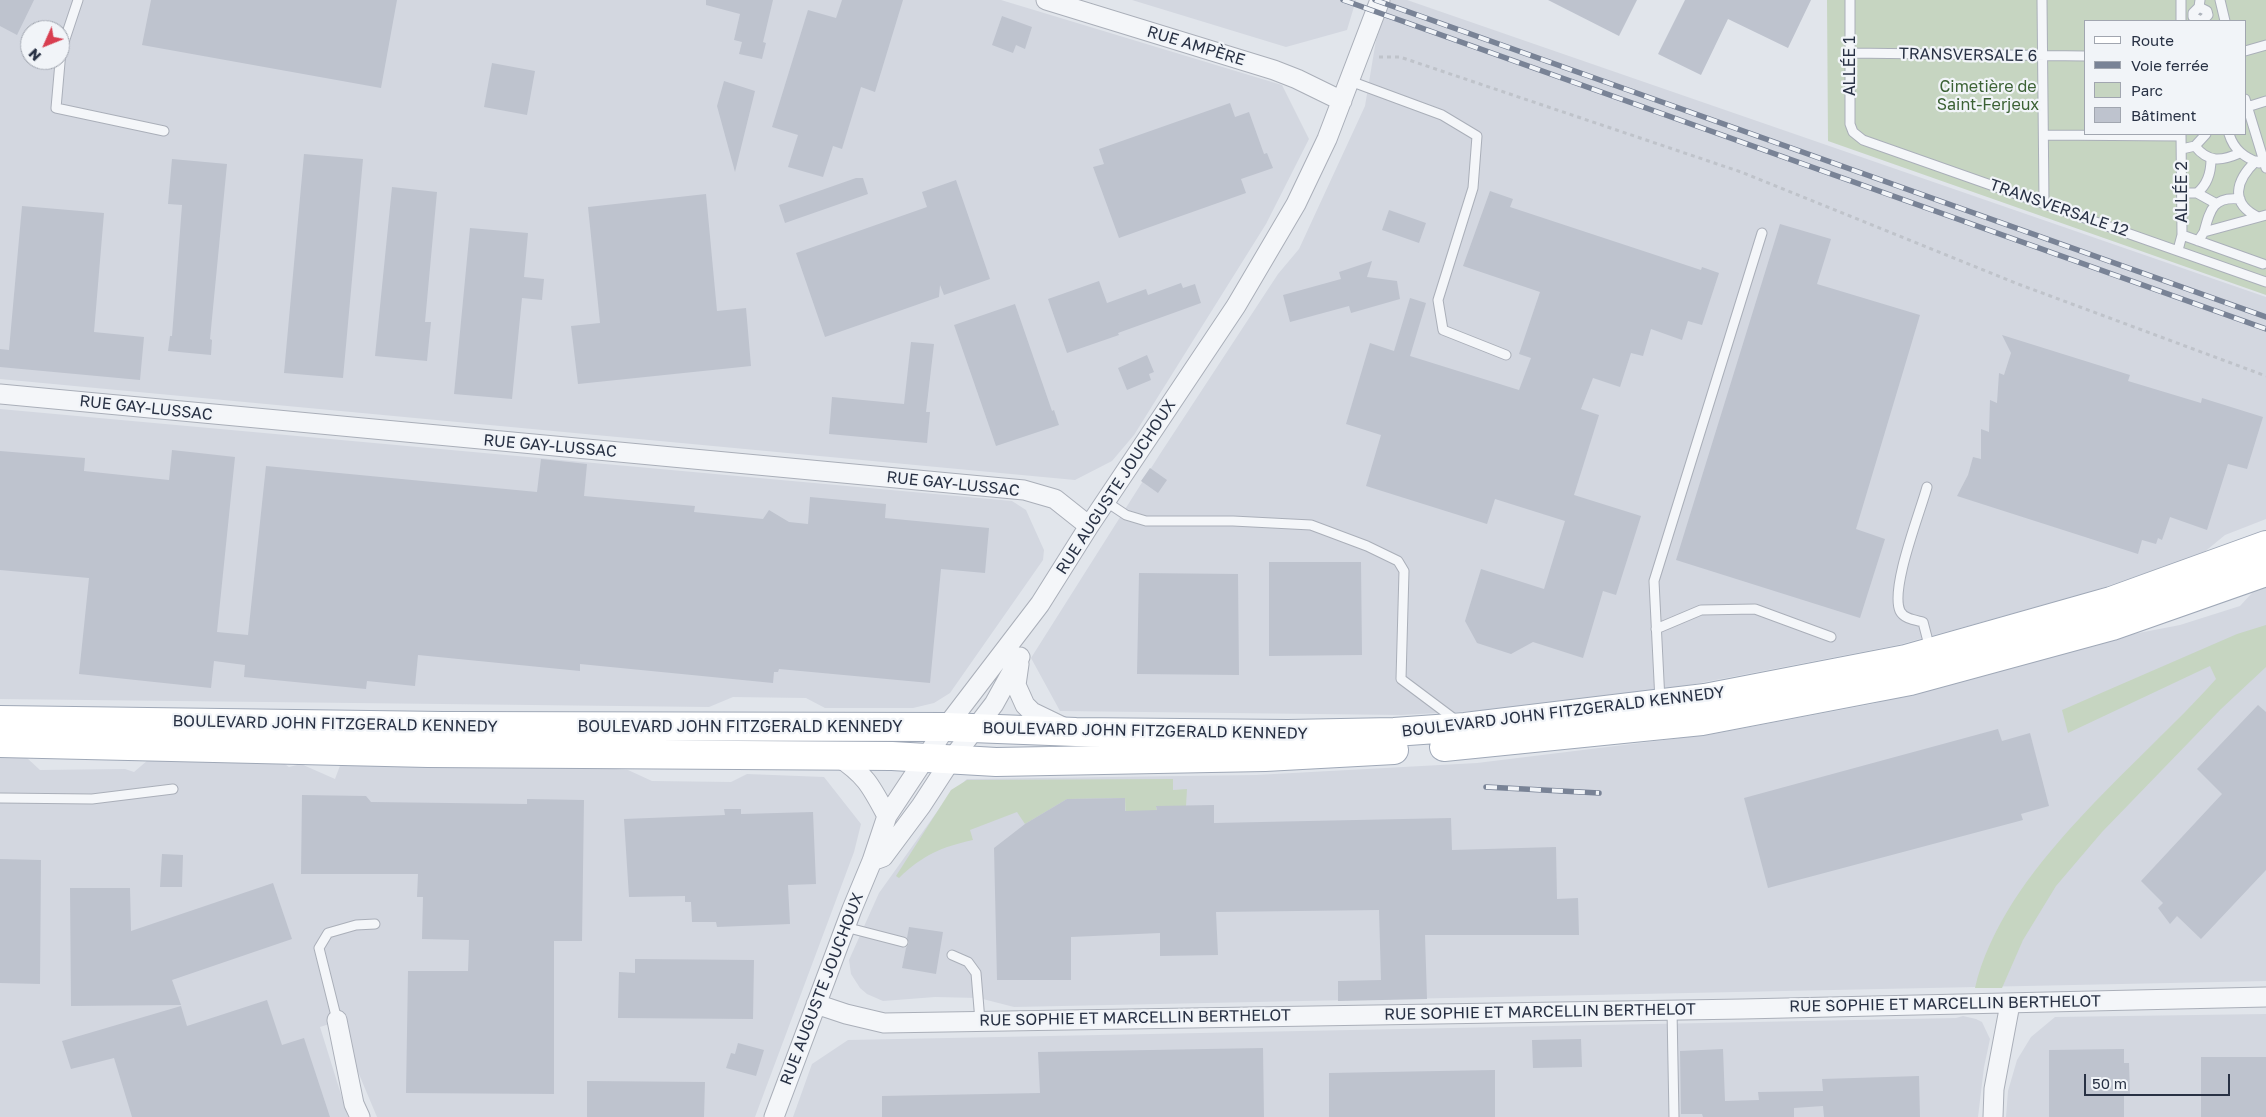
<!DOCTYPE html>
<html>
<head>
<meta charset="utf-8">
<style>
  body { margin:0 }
  #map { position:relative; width:2266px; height:1117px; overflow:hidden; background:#e1e5eb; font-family:"Golos Text",sans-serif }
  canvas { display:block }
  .legend { position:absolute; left:2084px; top:20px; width:162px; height:115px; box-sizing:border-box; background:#f1f4f8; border:1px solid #a1a6b0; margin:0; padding:6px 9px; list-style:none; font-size:15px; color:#283144 }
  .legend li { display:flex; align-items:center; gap:10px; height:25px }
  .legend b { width:25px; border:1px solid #a1a6b0 }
  .north { position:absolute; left:20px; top:20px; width:50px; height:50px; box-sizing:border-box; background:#f1f4f8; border:1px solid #a1a6b0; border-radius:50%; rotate:226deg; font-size:14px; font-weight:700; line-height:20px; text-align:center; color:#283144 }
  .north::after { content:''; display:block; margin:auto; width:18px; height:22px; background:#d83e50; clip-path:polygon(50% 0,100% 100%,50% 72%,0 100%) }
  .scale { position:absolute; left:2084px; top:1074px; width:146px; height:22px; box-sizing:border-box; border:2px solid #283144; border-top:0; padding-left:6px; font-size:15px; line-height:18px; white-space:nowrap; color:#283144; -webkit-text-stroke:4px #f1f4f8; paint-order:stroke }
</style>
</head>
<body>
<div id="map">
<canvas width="2266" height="1117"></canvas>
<ul class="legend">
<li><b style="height:6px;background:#fff"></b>Route</li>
<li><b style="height:6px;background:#798396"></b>Voie ferrée</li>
<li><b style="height:14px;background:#c6d5c1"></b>Parc</li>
<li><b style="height:14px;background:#bec3ce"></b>Bâtiment</li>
</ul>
<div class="north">N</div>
<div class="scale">50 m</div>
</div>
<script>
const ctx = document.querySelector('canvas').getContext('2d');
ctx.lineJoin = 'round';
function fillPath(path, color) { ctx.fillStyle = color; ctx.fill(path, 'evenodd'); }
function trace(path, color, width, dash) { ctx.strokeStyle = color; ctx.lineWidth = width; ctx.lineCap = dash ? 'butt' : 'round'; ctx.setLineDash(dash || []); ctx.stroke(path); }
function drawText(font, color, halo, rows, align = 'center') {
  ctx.font = font + ' "Golos Text",sans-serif'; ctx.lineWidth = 4.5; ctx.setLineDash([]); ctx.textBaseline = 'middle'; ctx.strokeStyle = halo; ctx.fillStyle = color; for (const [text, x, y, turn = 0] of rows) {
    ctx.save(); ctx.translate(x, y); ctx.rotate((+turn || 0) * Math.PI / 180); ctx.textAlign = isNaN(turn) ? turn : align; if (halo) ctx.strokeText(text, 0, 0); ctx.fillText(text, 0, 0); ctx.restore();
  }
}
const built = new Path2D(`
  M0,0H1001L1282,85L1309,139L1266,224L1134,435L1112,461L1075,480L0,379ZM30,30H60V60H30Z
  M1132,0H1356L1347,30L1286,47Z
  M1388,0H1407L2266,297V519L2225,535L2202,554L2084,594L1898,645L1679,687L1494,710L1401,715L1060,711L1031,658L1160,454L1278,274L1299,249L1365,106L1376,40Z
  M0,409L1012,501L1026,510L1044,550L1043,560L950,693L934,703L913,708H825L806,698L733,697L709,707L0,699Z
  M2266,588V981L1014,1007L979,998L935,997L883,1001L867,994L860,988L851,974L849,960L879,893L949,795L967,779L1256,775L1477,763L1713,734L1872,704L2123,636L2180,625L2240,606L2252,593Z
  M0,758H27L40,770L125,769L134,772L148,760L280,761L289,767L301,764L335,779L341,763L574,766L628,770L652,781L731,782L747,774L824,777L861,824L854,852L755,1117H377L356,1067L345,1019L320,1027L348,1117H0Z
  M2266,1014V1117H2006L2008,1091L2017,1060L2031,1037L2055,1017Z
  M1963,1016L1976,1019L1982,1022L1990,1039L1984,1067L1978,1117H793L812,1064L848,1040L1956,1018Z`);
const green = new Path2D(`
  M1827,0H2266V295L1828,141ZM2085,21H2245V134H2085Z
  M2266,625V667L2221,709L2102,832L2056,886L2023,940L2002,988H1975C2004,867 2136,769 2216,679L2210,666L2068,733L2062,710L2237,634Z
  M1173,779V790L1187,789L1186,806L1156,807L1157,810L1126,821L1125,798L1067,799L1025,824L1017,812L970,830L973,840C941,847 923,855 899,878L896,876L951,790L967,780Z`);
const building = new Path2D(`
  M0,0H34L17,35L0,26Z
  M151,0H397L381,88L142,45Z
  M706,0H773L763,42L766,43L762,59L739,54L742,42L734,40L740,14L706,5Z
  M842,0H903L875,92L861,87L842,149L833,146L823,177L788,167L798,135L772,127L808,10L836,18Z
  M1548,0H1637L1619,36Z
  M1685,0H1811L1788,48L1728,19L1701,75L1658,54Z
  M1002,16L1032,27L1025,49L1016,45L1013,53L992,45Z
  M492,63L535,71L527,115L484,107Z
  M724,81L755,91L735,172L717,106Z
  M1230,103L1235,117L1249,112L1264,154L1267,153L1273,168L1241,179L1246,193L1119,238L1093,167L1104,164L1099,149Z
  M304,154L363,159L343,378L284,373Z
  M172,159L227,164L210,339L212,340L211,355L168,351L170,336H172L182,205L168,204Z
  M856,178H863L868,194L785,223L779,205Z
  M956,180L990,279L944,295L940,285L939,297L825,337L796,253L927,207L922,192Z
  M392,187L437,192L425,322H431L427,361L375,356Z
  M1490,191L1513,199L1510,207L1701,270L1702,267L1719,273L1702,325L1688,321L1682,340L1651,329L1643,356L1631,353L1620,387L1593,378L1581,409L1599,415L1574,495L1641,516L1616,595L1603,591L1583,658L1533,642L1511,654L1477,643L1465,621L1481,569L1544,589L1565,521L1495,499L1487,524L1366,486L1381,435L1346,424L1370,343L1394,351L1410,298L1426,303L1410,356L1519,390L1531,358L1519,354L1540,292L1463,266Z
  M706,194L717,311L746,308L751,366L578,384L571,326L600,323L588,207Z
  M22,206L104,213L94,332L144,337L140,380L0,367V349L9,350Z
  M1389,210L1426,223L1419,243L1382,230Z
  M1780,224L1831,239L1817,284L1920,315L1856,529L1885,539L1860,618L1676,560Z
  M470,228L528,233L524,277L544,279L542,300L522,298L512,399L454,394Z
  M1372,261L1367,277L1397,281L1400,299L1351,313L1349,306L1290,322L1283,295L1341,279L1339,272Z
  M1099,281L1107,303L1146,289L1148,295L1181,283L1183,288L1195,284L1201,303L1118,333L1119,335L1067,353L1048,299Z
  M1015,304L1052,411L1054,410L1059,425L996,446L954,325Z
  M2002,335L2130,375L2128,381L2201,403L2202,398L2263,417L2247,469L2228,464L2207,530L2170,517L2162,540L2158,538L2156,544L2142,540L2138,554L1957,496L1968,475L1973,457L1981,459V429L1989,432L1990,400L1997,403L1999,373L2004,375L2011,353Z
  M911,342L934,344L926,412H930L927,443L829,434L832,397L904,404Z
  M1147,355L1154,372L1149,374L1151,380L1127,390L1118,368Z
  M172,450L235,457L217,632L248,635L266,466L537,492L541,459L587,464L584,496L695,506L694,512L763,519L769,510L789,522L808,524L810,497L886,504L885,518L989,528L985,573L941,569L930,683L779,669L778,672H774L773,683L580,664V671L418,655L415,686L367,681L366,689L244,677L245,665L214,661L211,688L79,674L89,578L0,570V451L85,458L84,471L169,480Z
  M1150,468L1167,480L1158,493L1141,481Z
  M1269,562H1361L1362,655L1269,656Z
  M1139,573L1238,574L1239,675L1137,674Z
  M2258,705L2266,712V870L2201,939L2177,916L2170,924L2158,908L2163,903L2141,881L2222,794L2197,769Z
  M1998,729L2002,741L2030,733L2049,806L2021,814L2023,820L1768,888L1744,798Z
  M302,795L366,796L371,802L527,804V799L584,800L582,941H554V1094L406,1093L408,971H468L469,940L422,939L423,897H417L418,874H301Z
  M1125,798V811L1157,810L1156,806L1214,805V823L1451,818L1452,850L1556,847L1557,899L1578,898L1579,935H1425L1427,999L1338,1001V981L1381,980L1379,910L1216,912L1218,955L1160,956V933L1071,937V980H997L994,848L1025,824L1067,799Z
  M724,809H741V814L813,812L816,884L788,885L790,924L717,927L716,922H692L691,902H685V896L629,897L624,819L725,815Z
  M162,854L183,855L182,887H160Z
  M0,859L41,860L40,984L0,983Z
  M273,883L292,939L172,980L181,1005L71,1006L70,888H130L131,931Z
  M909,927L943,932L936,974L902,968L906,948L909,943L907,938Z
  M635,959L754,960L753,1019L618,1018L619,972L635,973Z
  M267,1000L282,1045L304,1038L330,1117H132L114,1058L71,1069L62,1041L181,1006L187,1026Z
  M1581,1039L1582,1067L1533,1068L1532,1040Z
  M738,1043L764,1050L756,1076L726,1068L731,1053L735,1054Z
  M1263,1048L1264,1117H882V1096L1040,1093L1038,1052Z
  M1723,1049L1725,1101L1759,1100L1758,1092L1823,1091L1822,1079L1919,1076L1920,1117H1824L1823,1106L1794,1108V1117H1703L1702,1114H1681L1680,1051Z
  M2124,1049V1063H2129L2130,1094H2124V1117H2049V1050Z
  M2201,1057H2266V1117H2201Z
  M1495,1070V1117H1329V1073Z
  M587,1081L705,1082L704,1117H587Z`);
const path = new Path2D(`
  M1379,57H1400L1741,172L2018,284L2266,376`);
const service = new Path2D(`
  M78,0L61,51L56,108L164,131
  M1850,0V124L1853,132L1863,140L2266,282
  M2042,0L2044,202
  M2181,0V21
  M2200,0L2199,7L2193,13V17L2201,21
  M2220,0L2225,21
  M2199,7L2207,11L2208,15L2202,21
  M2245,51L2266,45
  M1850,53L2085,56
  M1350,81L1442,115L1477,136L1473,188L1438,300L1443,330L1506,355
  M2245,99L2266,168
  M2247,107L2266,101
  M2229,134C2234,150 2244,157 2259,163
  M2044,135L2181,136
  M2195,146C2208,163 2222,161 2240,153
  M2182,149L2195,146L2206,134
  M2256,161C2236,180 2229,203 2258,217
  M2182,193H2197L2215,203
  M2197,193C2207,185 2211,172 2211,159
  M2204,232C2210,210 2213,196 2240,199
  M2182,235L2263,264
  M2198,241L2204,232L2266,215
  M2178,250L2182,235L2181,134
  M1927,487C1920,513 1890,588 1900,611C1904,619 1915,620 1923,622L1930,649
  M1105,501L1126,515L1146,521H1233L1311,525L1367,546L1398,561L1404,571L1401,679L1457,721
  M1656,629L1701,610L1755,609L1831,637
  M1660,701L1654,581L1762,233
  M0,798L92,799L173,789
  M845,927L903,942
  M952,955L968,962L976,973L980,1021
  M1672,1010L1674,1117
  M337,1020L319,948L328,933L356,925L375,924`);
const minor = new Path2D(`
  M1046,0L1274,70L1297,79L1342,101
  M0,394L1024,490L1055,499L1089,526
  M1019,664L1016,685L1025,705L1032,712L1063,727
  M837,756C866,775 871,786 887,816
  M872,861L883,857L921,806L951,760L994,704L1020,657
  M816,1004L846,1014L884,1023L1743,1009L2266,997
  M337,1020L354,1104L360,1117
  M774,1117L852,909L872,861L887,816L946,727L1040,604L1089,526L1236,306L1296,204L1327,139L1380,0
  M1993,1117L1994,1089L2010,1004`);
const primary = new Path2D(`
  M0,720L443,726L946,727L1076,732L1288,734L1394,732L1465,727L1705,698L1906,659L2111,601L2266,545
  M0,743L428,753L892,756L996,762L1265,757L1394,750
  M1444,747L1702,721L1910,681L2112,626L2266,572`);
const rail = new Path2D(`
  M1343,0L2266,329
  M1375,0L2266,317
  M1486,787L1599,793`);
const streetNames = [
  ["RUE AMPÈRE",1196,46,17],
  ["TRANSVERSALE 6",1968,55,1],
  ["ALLÉE 1",1850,66,-90],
  ["ALLÉE 2",2182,192,-90],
  ["TRANSVERSALE 12",2059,208,19],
  ["RUE GAY-LUSSAC",146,408,6],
  ["RUE GAY-LUSSAC",550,446,5],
  ["RUE GAY-LUSSAC",953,484,6],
  ["RUE AUGUSTE JOUCHOUX",1116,487,-57],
  ["BOULEVARD JOHN FITZGERALD KENNEDY",1563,712,-7],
  ["BOULEVARD JOHN FITZGERALD KENNEDY",335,724,1],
  ["BOULEVARD JOHN FITZGERALD KENNEDY",740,727],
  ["BOULEVARD JOHN FITZGERALD KENNEDY",1145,731,1],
  ["RUE AUGUSTE JOUCHOUX",822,989,-69],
  ["RUE SOPHIE ET MARCELLIN BERTHELOT",1945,1004,-1],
  ["RUE SOPHIE ET MARCELLIN BERTHELOT",1540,1012,-1],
  ["RUE SOPHIE ET MARCELLIN BERTHELOT",1135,1018,-1]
];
const parkNames = [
  ["Cimetière de",1988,87],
  ["Saint-Ferjeux",1988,105]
];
fillPath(built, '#d3d7e0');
fillPath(green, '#c6d5c1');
fillPath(building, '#bec3ce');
trace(service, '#aaafb9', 11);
trace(minor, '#aaafb9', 21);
trace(primary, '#9fa8b7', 30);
trace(path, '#bfc3ca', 3, [4, 4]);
trace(service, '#f4f6f9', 9);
trace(minor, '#f4f6f9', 19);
trace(primary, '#fff', 28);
trace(rail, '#798396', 5.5);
trace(rail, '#f1f4f8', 4, [11]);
drawText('16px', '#283144', '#f1f4f8', streetNames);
drawText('16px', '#3b6134', '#f1f4f8', parkNames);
</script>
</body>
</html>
